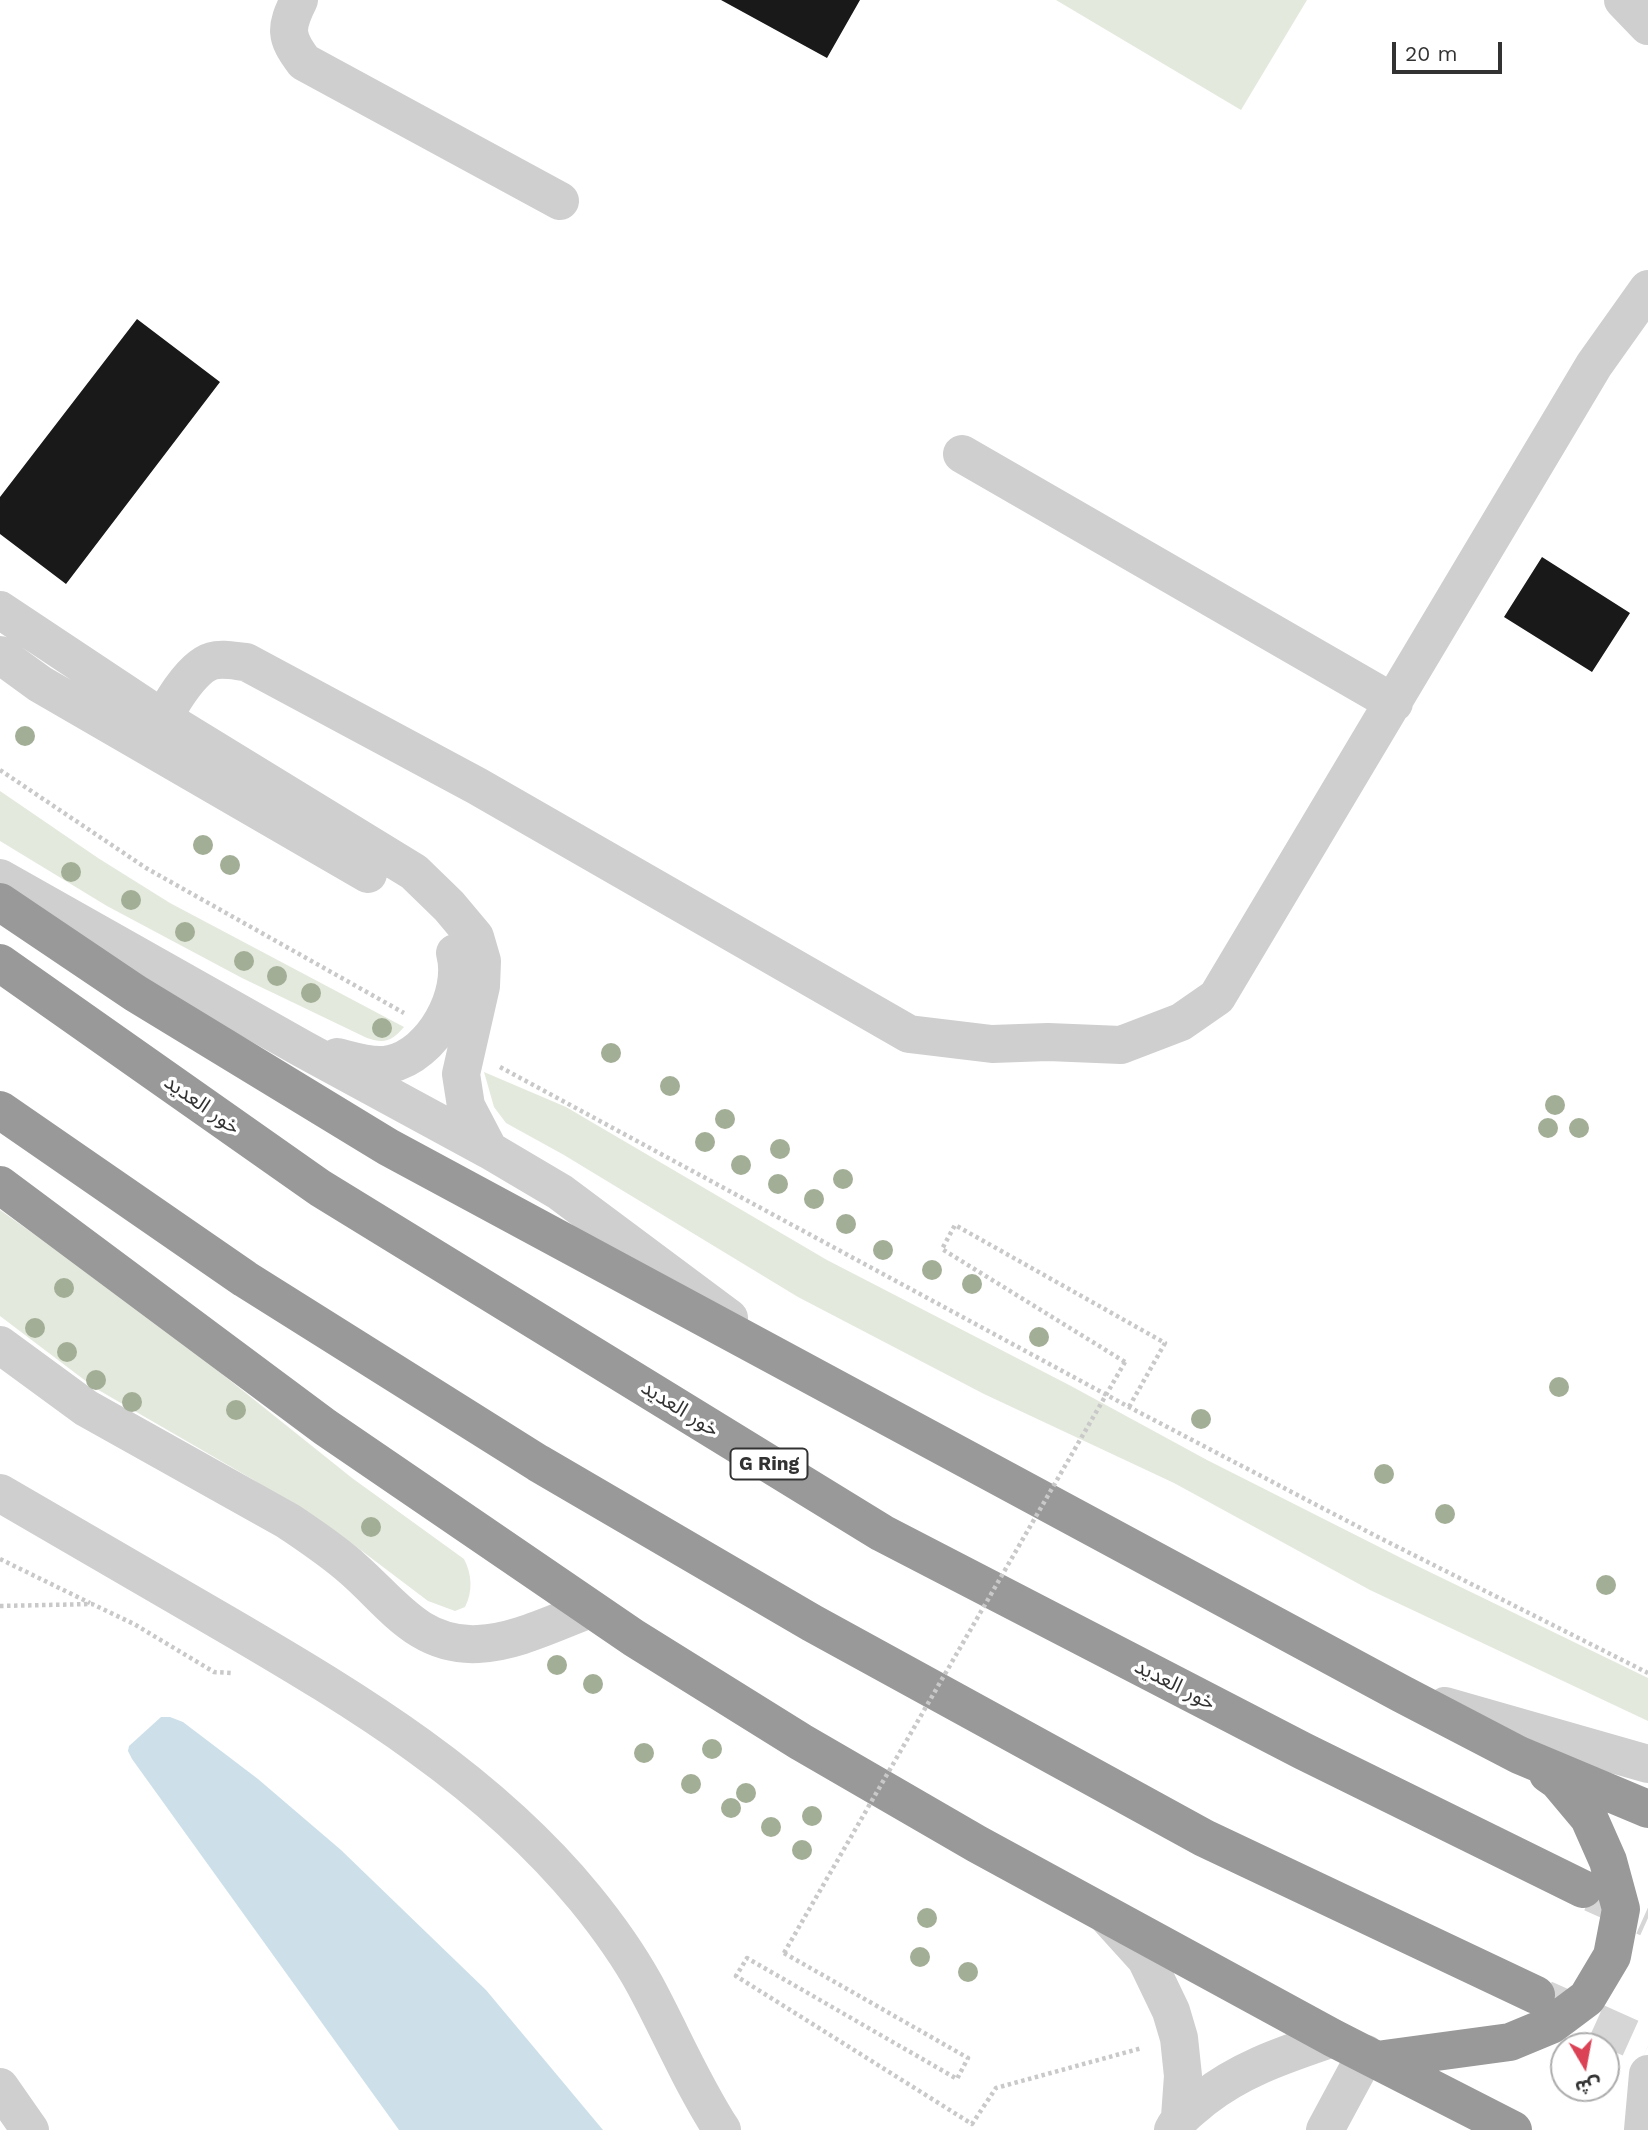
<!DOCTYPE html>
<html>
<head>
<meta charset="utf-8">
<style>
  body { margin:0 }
  #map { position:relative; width:1648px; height:2130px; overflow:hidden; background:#fff; font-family:"Work Sans","Noto Sans Arabic",sans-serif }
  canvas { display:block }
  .north { position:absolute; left:1550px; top:2032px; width:70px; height:70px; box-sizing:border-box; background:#fff; border:2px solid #adadad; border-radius:50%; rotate:170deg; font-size:19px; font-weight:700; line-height:28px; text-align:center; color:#323232 }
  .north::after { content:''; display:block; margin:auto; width:24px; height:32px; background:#db4255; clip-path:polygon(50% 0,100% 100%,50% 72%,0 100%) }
  .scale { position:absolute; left:1392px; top:42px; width:110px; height:32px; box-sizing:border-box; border:4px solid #323232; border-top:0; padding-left:9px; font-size:21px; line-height:24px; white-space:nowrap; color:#323232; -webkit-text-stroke:5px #fff; paint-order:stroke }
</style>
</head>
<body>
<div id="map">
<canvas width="1648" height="2130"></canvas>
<div class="north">ش</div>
<div class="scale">20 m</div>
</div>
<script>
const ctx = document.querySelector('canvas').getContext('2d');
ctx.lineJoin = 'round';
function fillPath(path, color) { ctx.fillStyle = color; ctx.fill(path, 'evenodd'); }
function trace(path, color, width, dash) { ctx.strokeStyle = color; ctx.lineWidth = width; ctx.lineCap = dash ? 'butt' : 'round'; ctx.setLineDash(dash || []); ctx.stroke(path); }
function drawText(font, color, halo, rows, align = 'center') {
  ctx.font = font + ' "Work Sans","Noto Sans Arabic",sans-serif'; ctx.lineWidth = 7; ctx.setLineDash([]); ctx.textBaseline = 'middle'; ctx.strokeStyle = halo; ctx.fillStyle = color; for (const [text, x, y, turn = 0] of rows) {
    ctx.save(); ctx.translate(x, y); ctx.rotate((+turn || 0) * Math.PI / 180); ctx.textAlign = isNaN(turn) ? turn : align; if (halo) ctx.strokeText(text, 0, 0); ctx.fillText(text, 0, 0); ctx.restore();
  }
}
const green = new Path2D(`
  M1056,0H1307L1241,110Z
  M0,791L98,858L170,903L404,1027C392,1041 385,1044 367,1038L242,978L107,906L0,841Z
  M484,1072L566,1107L827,1260L1071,1386L1207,1460L1407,1561L1648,1678V1721L1370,1590L1174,1483L984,1394L798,1297L564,1155L506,1123L494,1107Z
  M0,1210L152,1318L352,1478L464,1559C472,1574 473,1592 465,1607L455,1611L428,1601L354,1545L252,1479L95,1388L0,1316Z`);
const water = new Path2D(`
  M161,1717H170L183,1722L258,1779L341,1850L486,1990L603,2130H399L132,1759L128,1751L129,1746Z`);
const building = new Path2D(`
  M721,0H860L827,58Z
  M137,319L220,382L66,584L0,534V497Z
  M1542,557L1630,613L1592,672L1504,617Z`);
const highwayTunnel = new Path2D(`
  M1592,1893L1648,1918
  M1544,1999L1648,2046`);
const path = new Path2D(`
  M0,770L146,868L404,1013
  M500,1067L1129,1407L1374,1535L1648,1673
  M1125,1362L942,1249L955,1225L1165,1343L1129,1407
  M0,1559L90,1603
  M0,1606L92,1604L134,1624L214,1672L231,1673
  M784,1953L968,2058L957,2079L747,1958L736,1976L972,2124L996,2088L1142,2048`);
const minor = new Path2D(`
  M299,0C285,28 285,37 304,62L560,201
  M1623,0L1648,26
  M962,454L1394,703
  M0,610L161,717L414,872L449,906L475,937L482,961L481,986L461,1074L466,1106L489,1150
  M0,655L40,684L368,874
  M150,746C159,724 187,668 212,661C222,658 235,661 246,662L477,786L909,1034L992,1044L1048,1042L1121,1045L1181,1022L1217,997L1594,365L1648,289
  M0,878L303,1049L489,1150L560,1192L729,1318
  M337,1057C353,1061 374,1068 390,1064C433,1055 466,994 455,953
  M0,1345L86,1408L288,1521C310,1536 333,1551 353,1569C392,1603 419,1647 478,1644C517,1642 555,1622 591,1609
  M0,1493C76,1537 153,1582 229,1626C359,1702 488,1780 585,1898C607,1925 628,1954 645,1985C671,2033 692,2084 722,2130
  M1445,1706L1648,1764
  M1108,1917L1146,1959L1171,2011L1179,2038L1183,2076L1180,2117
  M0,2087L30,2130
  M1173,2130C1180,2116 1191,2109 1203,2099C1242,2068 1287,2054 1333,2038
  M1325,2130L1366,2054
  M1643,2130L1648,2074`);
const highway = new Path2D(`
  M0,902L135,993L388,1147L1402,1694L1519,1755L1648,1809
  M0,963L320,1188L882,1533L1303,1751L1583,1889
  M0,1110L245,1279L538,1463L812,1623L1204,1838L1536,1995
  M0,1185L325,1427L634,1638L801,1742L977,1844L1333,2038L1513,2130
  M1377,2060L1510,2042L1551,2025L1587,1998L1612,1956L1621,1909L1608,1861L1589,1818L1558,1781L1548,1774`);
const pathBridge = new Path2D(`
  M784,1953L1125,1362`);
const trees = [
  [25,736],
  [203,845],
  [230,865],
  [71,872],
  [131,900],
  [185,932],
  [244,961],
  [277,976],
  [311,993],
  [382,1028],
  [611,1053],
  [670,1086],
  [1555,1105],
  [725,1119],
  [1548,1128],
  [1579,1128],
  [705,1142],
  [780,1149],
  [741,1165],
  [843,1179],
  [778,1184],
  [814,1199],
  [846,1224],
  [883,1250],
  [932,1270],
  [972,1284],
  [64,1288],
  [35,1328],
  [1039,1337],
  [67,1352],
  [96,1380],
  [1559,1387],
  [132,1402],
  [236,1410],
  [1201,1419],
  [1384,1474],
  [1445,1514],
  [371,1527],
  [1606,1585],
  [557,1665],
  [593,1684],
  [712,1749],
  [644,1753],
  [691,1784],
  [746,1793],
  [731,1808],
  [812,1816],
  [771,1827],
  [802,1850],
  [927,1918],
  [920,1957],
  [968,1972]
];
const shields = [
  [769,1464,77]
];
const shieldNames = [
  ["G Ring",769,1464]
];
const streetNames = [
  ["خور العديد",202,1105,35],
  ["خور العديد",680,1409,32],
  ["خور العديد",1175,1685,27]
];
fillPath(green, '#e3e9dc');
fillPath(water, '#cde0ea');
fillPath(building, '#191919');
trace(highwayTunnel, '#d6d6d6', 38, [38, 19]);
trace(path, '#c9c9c9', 4.5, [3.5, 3.5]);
trace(minor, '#cfcfcf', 38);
trace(highway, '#999', 38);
trace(pathBridge, '#c9c9c9', 4.5, [3.5, 3.5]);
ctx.fillStyle = '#a3ae96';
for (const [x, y] of trees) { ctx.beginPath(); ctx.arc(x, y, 10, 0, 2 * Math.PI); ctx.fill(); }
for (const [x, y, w] of shields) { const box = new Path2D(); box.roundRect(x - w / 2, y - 15.5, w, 31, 5); ctx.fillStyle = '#fff'; ctx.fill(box); trace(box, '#323232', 2); }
drawText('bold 19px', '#323232', null, shieldNames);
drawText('21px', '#323232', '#fff', streetNames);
</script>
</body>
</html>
